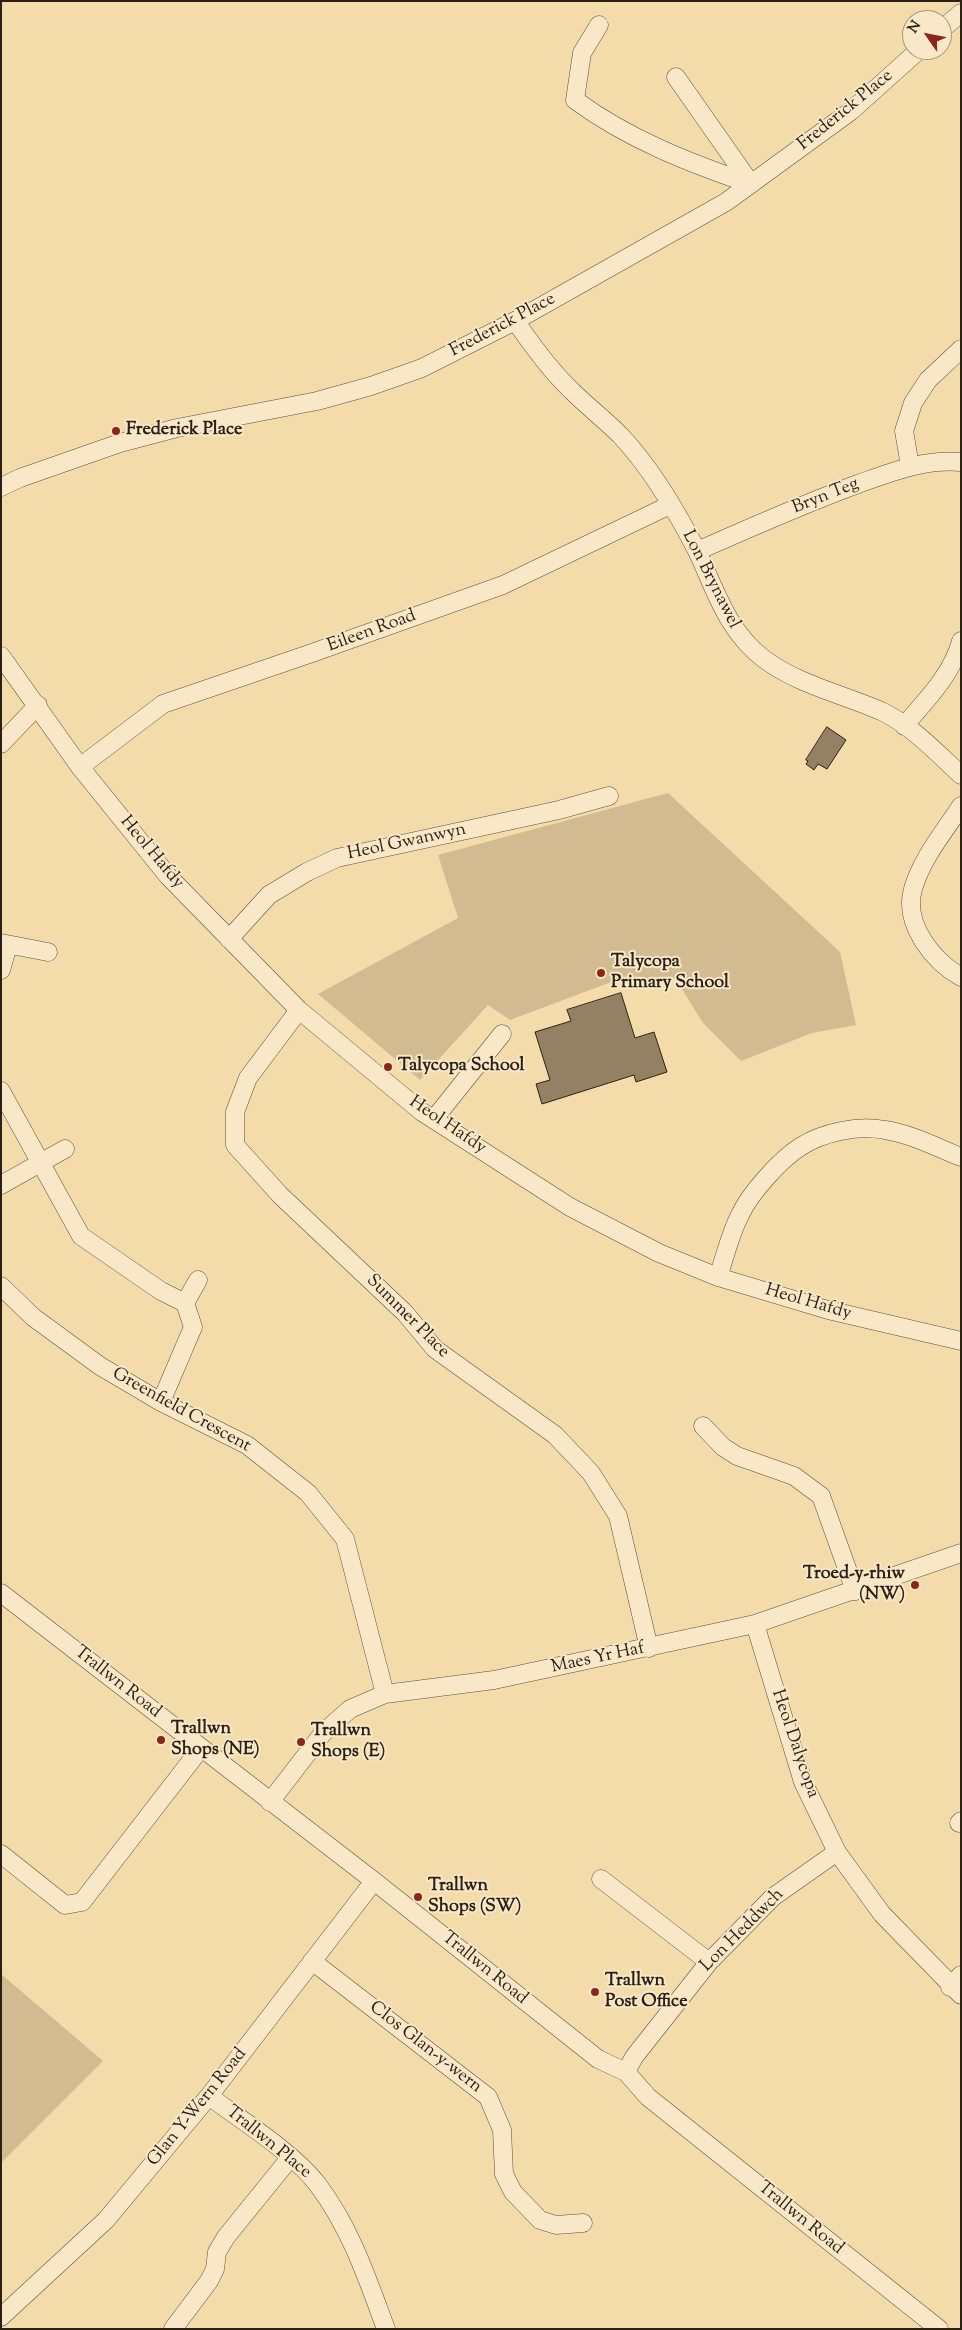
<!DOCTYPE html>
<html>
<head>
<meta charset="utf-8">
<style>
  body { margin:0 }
  #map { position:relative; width:962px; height:2330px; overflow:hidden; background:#f4dbaa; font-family:"Sorts Mill Goudy",serif }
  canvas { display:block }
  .frame { position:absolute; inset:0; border:2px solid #2b2017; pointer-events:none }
  .north { position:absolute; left:902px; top:10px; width:50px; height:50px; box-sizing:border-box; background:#f8e8c8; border:1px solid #a69881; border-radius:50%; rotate:303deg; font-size:14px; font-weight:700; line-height:20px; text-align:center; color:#2b2017 }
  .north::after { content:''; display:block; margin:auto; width:18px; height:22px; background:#8f2418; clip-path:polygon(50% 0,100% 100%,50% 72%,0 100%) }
</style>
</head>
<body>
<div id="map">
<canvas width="962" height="2330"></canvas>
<div class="frame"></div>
<div class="north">N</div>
</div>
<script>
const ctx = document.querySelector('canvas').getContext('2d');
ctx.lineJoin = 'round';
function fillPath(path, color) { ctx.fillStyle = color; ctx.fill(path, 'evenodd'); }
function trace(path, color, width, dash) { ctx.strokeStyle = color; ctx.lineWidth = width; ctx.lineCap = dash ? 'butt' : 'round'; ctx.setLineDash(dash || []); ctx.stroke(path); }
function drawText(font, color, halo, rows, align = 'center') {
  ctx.font = font + ' "Sorts Mill Goudy",serif'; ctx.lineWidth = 4; ctx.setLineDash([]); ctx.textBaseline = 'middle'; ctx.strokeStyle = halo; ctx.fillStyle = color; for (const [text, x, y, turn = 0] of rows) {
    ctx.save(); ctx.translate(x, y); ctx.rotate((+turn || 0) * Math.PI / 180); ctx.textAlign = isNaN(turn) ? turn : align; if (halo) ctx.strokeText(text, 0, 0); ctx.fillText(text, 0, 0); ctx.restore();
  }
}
const green = new Path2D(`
  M668,793L840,952L856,1025L812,1033L741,1061L703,1023L675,978H622L510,1020L488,1005L420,1080L318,994L458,918L438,855Z
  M1,1974L103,2061L1,2163Z`);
const building = new Path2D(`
  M827,727L846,740L827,769L818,764L814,770L806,764L808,761L806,760Z
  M621,993L635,1038L654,1032L667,1072L636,1082L634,1075L542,1104L536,1084L550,1080L535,1032L571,1021L567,1010Z`);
const minor = new Path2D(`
  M599,25L582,53L575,100C628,139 689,163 751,184
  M942,29L961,13
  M676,77L751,184
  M515,321C533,346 550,370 572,391C587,406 605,420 620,435C652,469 676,510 697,551C716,591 727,631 764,659C799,685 842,694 881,711C911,725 937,753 961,775
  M910,466L904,431L913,403L928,380L961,349
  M1,487L20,478L120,443L177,428L317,401L371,386L422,368L515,321L726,202L851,111L919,50
  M697,551C750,528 803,504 858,484C892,472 924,459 961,462
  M1,656L80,767L168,876L299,1010L422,1112L570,1207L659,1253L718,1277L828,1310L961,1341
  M904,726C926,700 952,675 961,641
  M1,744L38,705
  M80,767L163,704L312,653L503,585L670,505
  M961,806C944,832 922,858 913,889C903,924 933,961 961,977
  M229,939L269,895L307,872L337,858L559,810L609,796
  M1,943L48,952
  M1,970L8,945
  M299,1010L248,1078L235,1112V1145L280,1195L405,1313L435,1349L555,1435L591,1473L618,1516L649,1648
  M1,1091L81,1236L161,1291L185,1303
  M434,1119L502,1034
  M1,1185L65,1149
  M718,1277C725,1257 730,1234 740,1215C750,1193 780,1160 800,1147C823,1132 858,1125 885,1130C911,1134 936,1147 961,1157
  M1,1286L33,1317L100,1366L161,1402L247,1445L308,1493L345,1539L385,1694
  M161,1402L193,1327L185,1303L198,1280
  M703,1426L723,1447L737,1456L794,1476L821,1496L855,1591
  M1,1593L374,1881L598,2059L626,2072L648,2097L939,2329
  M755,1624L803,1782L837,1852L882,1914L961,1995
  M270,1802L323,1733L350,1709L385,1694L494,1680L755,1624L961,1553
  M959,1823L961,1821
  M1,1854L65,1905L82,1902L201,1748
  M601,1879L709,1962
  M312,1961L488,2097L502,2130L504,2174L513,2192L540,2220L556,2225L583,2223
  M950,1987L961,1975
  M626,2072L634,2057L709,1962L773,1897L837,1852
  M209,2096C242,2121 294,2153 318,2185C351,2229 367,2278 386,2329
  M1,2317L106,2220L209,2096L374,1881
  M173,2329L209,2281L215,2269L217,2252L226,2237L290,2158`);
const markers = [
  [116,431,5,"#8f2418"],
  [601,973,5,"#8f2418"],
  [388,1067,5,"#8f2418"],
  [915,1585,5,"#8f2418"],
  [161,1740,5,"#8f2418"],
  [301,1742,5,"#8f2418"],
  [418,1897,5,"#8f2418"],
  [595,1992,5,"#8f2418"]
];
const streetNames = [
  ["Frederick Place",846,111,-39],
  ["Frederick Place",503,326,-28],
  ["Bryn Teg",826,497,-22],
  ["Lon Brynawel",710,580,63],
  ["Eileen Road",372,632,-20],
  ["Heol Gwanwyn",407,843,-12],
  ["Heol Hafdy",151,853,50],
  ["Heol Hafdy",447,1126,34],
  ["Heol Hafdy",808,1303,16],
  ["Summer Place",407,1317,45],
  ["Greenfield Crescent",181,1411,29],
  ["Maes Yr Haf",598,1659,-12],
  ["Trallwn Road",117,1683,38],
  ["Heol Dalycopa",794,1744,71],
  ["Lon Heddwch",743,1931,-45],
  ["Trallwn Road",484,1969,39],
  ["Clos Glan-y-wern",425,2048,38],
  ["Glan Y-Wern Road",198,2108,-51],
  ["Trallwn Place",268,2143,39],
  ["Trallwn Road",800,2219,39]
];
const poiNames = [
  ["Frederick Place",126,431],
  ["Talycopa",611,963],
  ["Primary School",611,984],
  ["Talycopa School",398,1067],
  ["Troed-y-rhiw",905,1575,"right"],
  ["(NW)",905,1596,"right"],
  ["Trallwn",171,1730],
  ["Shops (NE)",171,1751],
  ["Trallwn",311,1732],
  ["Shops (E)",311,1753],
  ["Trallwn",428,1887],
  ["Shops (SW)",428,1908],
  ["Trallwn",605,1982],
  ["Post Office",605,2003]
];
fillPath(green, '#d2bb91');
fillPath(building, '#948163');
trace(building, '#2b2017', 1);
trace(minor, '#5d4f3c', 19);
trace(minor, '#f8e8c8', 18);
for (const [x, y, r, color] of markers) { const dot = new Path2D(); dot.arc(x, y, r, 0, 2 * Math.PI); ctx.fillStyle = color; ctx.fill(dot); trace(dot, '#f8e8c8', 2); }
drawText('18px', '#2b2017', '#f8e8c8', streetNames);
drawText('bold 18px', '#2b2017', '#f8e8c8', poiNames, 'left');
</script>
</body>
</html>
